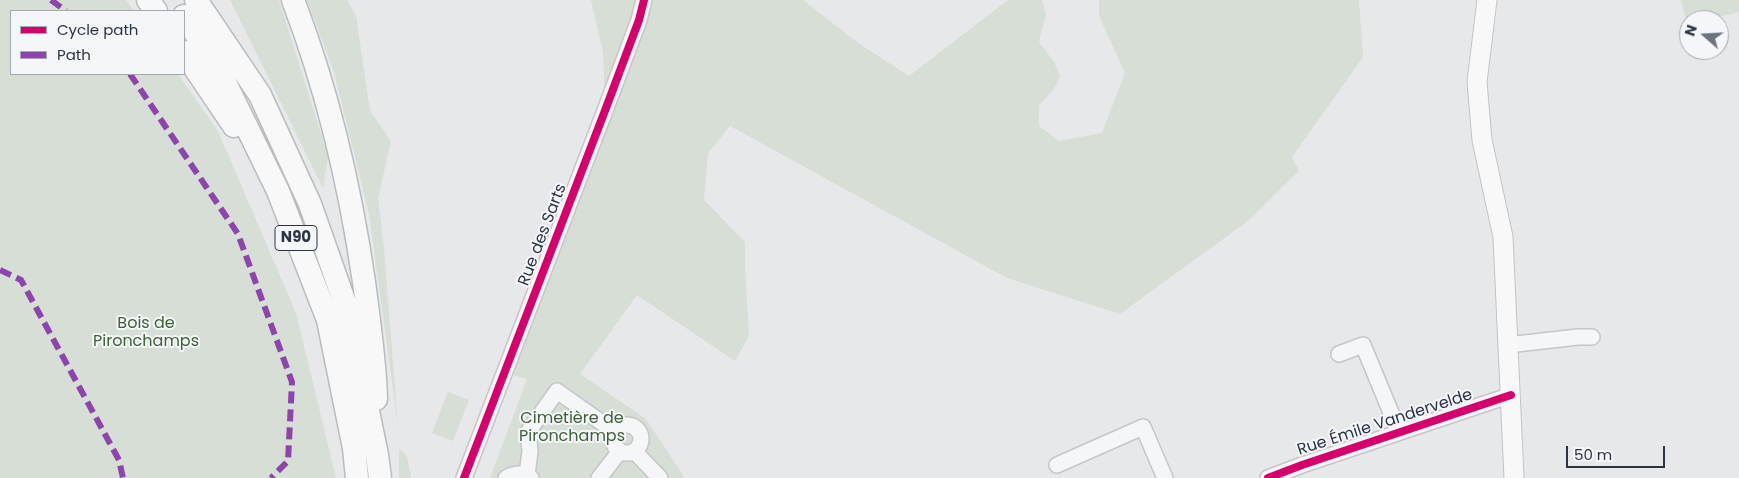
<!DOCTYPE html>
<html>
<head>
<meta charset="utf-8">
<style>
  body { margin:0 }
  #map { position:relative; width:1739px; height:478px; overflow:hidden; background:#e6e8ea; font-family:Poppins,sans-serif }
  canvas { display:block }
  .legend { position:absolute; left:10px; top:10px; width:175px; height:65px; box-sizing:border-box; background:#f4f6f9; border:1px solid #a4a8b1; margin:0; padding:6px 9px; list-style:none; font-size:15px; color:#2b3445 }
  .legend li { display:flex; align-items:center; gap:10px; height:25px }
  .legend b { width:25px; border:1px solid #a4a8b1 }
  .north { position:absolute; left:1679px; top:10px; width:50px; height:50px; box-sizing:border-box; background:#f4f6f9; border:1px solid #a4a8b1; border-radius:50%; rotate:289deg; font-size:14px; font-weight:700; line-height:20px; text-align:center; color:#2b3445 }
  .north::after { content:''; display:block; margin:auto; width:18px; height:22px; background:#6c737f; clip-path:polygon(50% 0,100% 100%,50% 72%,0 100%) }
  .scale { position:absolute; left:1566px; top:446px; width:99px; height:22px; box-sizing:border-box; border:2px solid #2b3445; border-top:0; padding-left:6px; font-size:15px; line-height:18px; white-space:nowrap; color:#2b3445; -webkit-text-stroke:4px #f4f6f9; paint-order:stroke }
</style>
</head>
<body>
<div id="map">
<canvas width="1739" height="478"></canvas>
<ul class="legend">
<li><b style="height:6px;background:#d6006c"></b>Cycle path</li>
<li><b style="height:6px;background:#8e44ad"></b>Path</li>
</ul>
<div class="north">N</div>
<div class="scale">50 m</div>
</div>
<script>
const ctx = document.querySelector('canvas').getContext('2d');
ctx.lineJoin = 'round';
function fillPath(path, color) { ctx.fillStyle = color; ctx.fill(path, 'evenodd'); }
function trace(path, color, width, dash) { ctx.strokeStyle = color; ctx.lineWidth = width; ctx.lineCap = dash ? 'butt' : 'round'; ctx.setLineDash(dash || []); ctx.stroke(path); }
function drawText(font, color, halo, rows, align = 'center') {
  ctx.font = font + ' Poppins,sans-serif'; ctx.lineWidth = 4; ctx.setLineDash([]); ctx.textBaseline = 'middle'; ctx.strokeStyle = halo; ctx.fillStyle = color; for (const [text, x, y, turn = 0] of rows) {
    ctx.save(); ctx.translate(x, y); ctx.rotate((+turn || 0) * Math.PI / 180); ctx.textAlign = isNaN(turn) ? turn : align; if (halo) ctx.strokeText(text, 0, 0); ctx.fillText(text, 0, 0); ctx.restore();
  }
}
const green = new Path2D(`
  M0,0H126L134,11H11V74H178L218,131L296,313L336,478H0Z
  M230,0H279L328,156L323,188Z
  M307,0H347L356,16L370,111L391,141L378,198L384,249L398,425L369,214L334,72Z
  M591,0H803L858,43L909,76L1008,0H1042L1046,14L1039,42L1054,62L1060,76L1054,89L1039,105V126L1059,141L1102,133L1125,73L1099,16V0H1359L1363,57L1292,157L1299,171L1248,221L1120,314L1007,278L730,126L708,153L704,200L745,242V268L749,336L735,361L637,295L580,374L646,419L685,478H490L527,379L513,375L606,125L603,52Z
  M1681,0H1739V12L1706,20H1689V24L1687,25Z
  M448,392L469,400L453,441L432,433Z
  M399,449L407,456L411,478H399Z`);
const minor = new Path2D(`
  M1507,345L1578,337H1592
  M1339,354L1363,345L1399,432
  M613 439a14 14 0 1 1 28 0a14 14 0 1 1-28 0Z
  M635,452L660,478
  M1057,465L1143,427L1165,478
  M527,475L530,451L528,432L557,391L615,432
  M464,478C523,325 582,173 639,20L644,0
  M506,478C514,473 523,472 531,478
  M599,478L620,451
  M1268,478L1302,465L1511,395`);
const major = new Path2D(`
  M1487,0L1477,82L1482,140L1503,237L1514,478`);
const highway = new Path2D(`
  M148,0L156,11
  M196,0L260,95L310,204L347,309L377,455L380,478
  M293,0C328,91 350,186 364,282C369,321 375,360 376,399
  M184,16L217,66L278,191L328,320L354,448L357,478
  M184,52L234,126`);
const quiet = new Path2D(`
  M51,0L66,11
  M130,74L238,234L292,382L288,461L271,478
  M0,270L21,280L119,460L123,478`);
const cycleway = new Path2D(`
  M464,478C523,325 582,173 639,20L644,0
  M1268,478L1302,465L1511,395`);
const shields = [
  [296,238,42]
];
const shieldNames = [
  ["N90",296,238]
];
const streetNames = [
  ["Rue des Sarts",543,235,-69],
  ["Rue Émile Vandervelde",1385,423,-18]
];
const parkNames = [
  ["Bois de",146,324],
  ["Pironchamps",146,342],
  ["Cimetière de",572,419],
  ["Pironchamps",572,437]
];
fillPath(green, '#d6ded6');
trace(minor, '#c4c6c8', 18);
trace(major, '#c2c5c8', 21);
trace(highway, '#b8bbbf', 25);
trace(minor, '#f5f6f7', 15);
trace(major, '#f8f8f8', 19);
trace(highway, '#f8f8f8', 22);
trace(quiet, '#8e44ad', 6, [12, 6]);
trace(cycleway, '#d6006c', 8);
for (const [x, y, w] of shields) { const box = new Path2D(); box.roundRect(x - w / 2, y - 12.5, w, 25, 4); ctx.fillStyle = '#f4f6f9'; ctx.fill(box); trace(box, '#2b3445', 1); }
drawText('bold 15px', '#2b3445', null, shieldNames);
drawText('16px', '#2b3445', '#f4f6f9', streetNames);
drawText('16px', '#3f6138', '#f4f6f9', parkNames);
</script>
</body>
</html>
